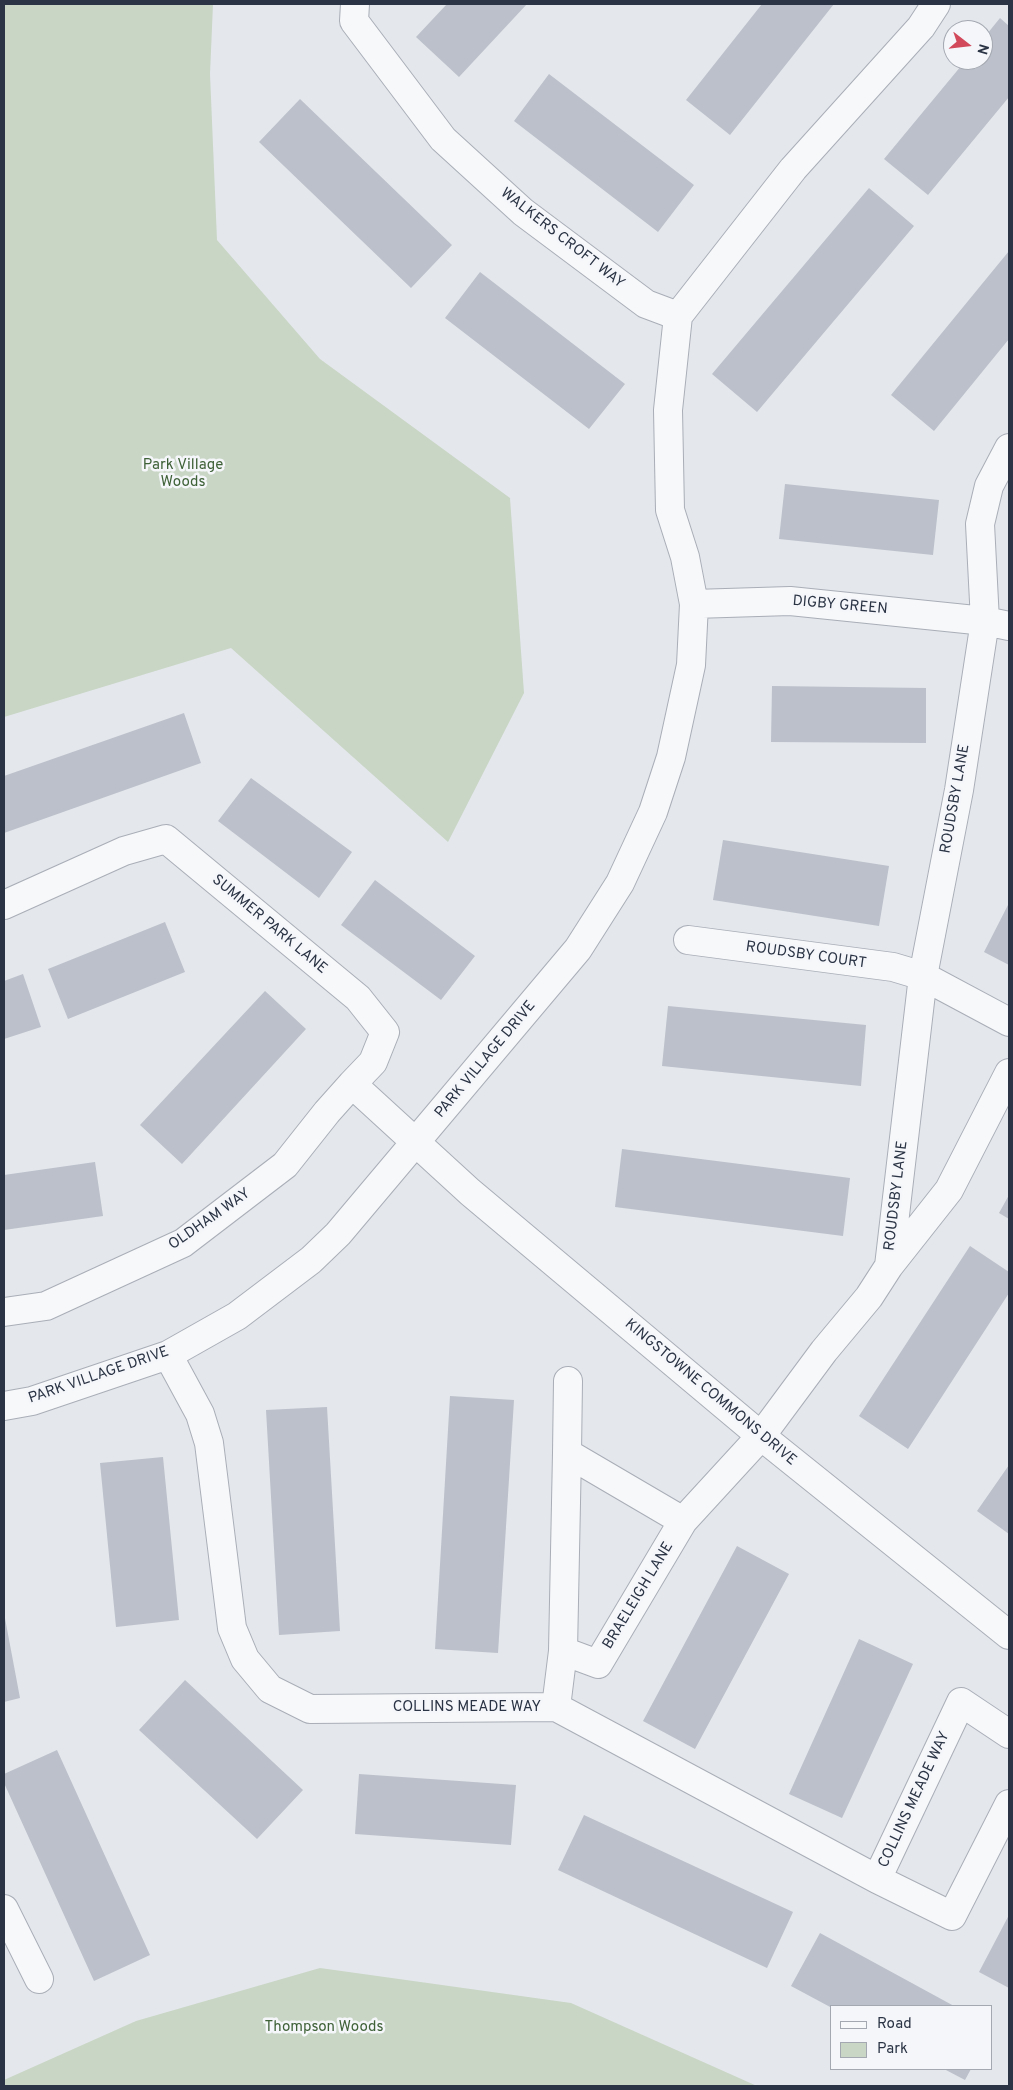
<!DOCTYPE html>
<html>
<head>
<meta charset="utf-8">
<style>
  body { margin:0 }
  #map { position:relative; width:1013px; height:2090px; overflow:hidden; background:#e4e7ec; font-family:Overpass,sans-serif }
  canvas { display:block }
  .frame { position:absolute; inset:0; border:5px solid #2b3445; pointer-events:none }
  .legend { position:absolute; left:830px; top:2005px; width:162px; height:65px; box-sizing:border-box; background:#f4f6f9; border:1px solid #a4a8b1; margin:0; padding:6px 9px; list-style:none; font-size:15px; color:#2b3445 }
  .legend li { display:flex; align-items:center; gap:10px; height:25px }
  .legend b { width:25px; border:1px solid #a4a8b1 }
  .north { position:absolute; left:943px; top:20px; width:50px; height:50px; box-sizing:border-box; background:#f4f6f9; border:1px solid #a4a8b1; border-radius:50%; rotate:106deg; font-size:14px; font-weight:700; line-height:20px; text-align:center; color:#2b3445 }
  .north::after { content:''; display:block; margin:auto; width:18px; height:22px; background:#d1495b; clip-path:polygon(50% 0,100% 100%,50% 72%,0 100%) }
</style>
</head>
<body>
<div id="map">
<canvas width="1013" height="2090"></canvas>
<div class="frame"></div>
<ul class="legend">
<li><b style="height:6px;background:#f7f8fa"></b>Road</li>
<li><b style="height:14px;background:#c9d6c5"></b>Park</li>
</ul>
<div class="north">N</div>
</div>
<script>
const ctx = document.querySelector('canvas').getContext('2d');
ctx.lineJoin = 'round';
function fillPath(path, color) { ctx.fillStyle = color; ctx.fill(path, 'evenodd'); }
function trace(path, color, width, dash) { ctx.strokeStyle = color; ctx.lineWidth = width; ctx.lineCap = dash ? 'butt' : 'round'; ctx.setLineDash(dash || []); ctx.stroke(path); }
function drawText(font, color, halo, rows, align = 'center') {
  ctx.font = font + ' Overpass,sans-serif'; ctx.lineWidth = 5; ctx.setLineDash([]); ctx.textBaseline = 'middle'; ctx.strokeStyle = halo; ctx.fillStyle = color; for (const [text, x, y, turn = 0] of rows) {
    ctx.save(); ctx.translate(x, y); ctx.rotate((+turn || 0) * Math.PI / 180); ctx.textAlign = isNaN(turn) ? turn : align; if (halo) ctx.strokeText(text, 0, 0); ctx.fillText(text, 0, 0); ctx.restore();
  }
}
const green = new Path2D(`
  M4,4H213L210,74L217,240L320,359L510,498L524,693L448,842L231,648L4,717Z
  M320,1968L571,2003L757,2086H4V2080L136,2021Z`);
const building = new Path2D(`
  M447,4H527L459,77L416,37Z
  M762,4H834L730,135L686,100Z
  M1000,18L1009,26V97L928,195L884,159L966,60H983V39Z
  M549,74L694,185L658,232L514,121Z
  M300,99L452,245L411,288L259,142Z
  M869,188L914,226L757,412L712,374Z
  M1009,251V339L934,431L891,395Z
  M480,272L625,384L589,429L445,318Z
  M785,484L939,500L933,555L779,539Z
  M772,686L926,688V743L771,742Z
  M184,713L201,763L4,833V776Z
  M251,778L352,852L319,898L218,821Z
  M723,840L889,866L879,926L713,900Z
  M375,880L475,956L441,1000L341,925Z
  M1009,903V965L984,952Z
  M165,922L185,972L68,1019L48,969Z
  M23,974L41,1027L4,1039V981Z
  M265,991L306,1029L182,1164L140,1125Z
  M668,1006L866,1025L861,1086L662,1066Z
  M622,1149L850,1178L843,1236L615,1207Z
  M95,1162L103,1216L4,1230V1175Z
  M1009,1195V1219L999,1213Z
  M970,1246L1009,1272V1293L908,1449L859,1416Z
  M450,1396L514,1400L498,1653L435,1649Z
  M327,1407L340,1631L279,1635L266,1410Z
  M163,1457L179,1620L116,1627L100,1463Z
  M1009,1465V1534L977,1511Z
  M737,1546L789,1574L695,1749L643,1721Z
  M4,1613L20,1698L4,1702Z
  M859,1639L913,1664L842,1818L789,1794Z
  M185,1680L303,1790L257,1839L139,1730Z
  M57,1750L150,1955L94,1981L4,1783V1774Z
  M359,1774L516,1785L511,1845L355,1834Z
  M584,1815L793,1912L767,1968L558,1870Z
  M1009,1915V1988L979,1972Z
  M820,1933L954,2006H832V2008L791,1986Z
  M944,2069H971L965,2080Z`);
const minor = new Path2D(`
  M355,4L354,21L443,139L523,212L646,304L678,316L793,169L921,27L936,4
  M1009,448L989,486L980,524L985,621L1009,626
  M4,905L124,851L166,839L358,998L385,1032L373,1062L352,1084L470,1192L761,1436L1009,1635
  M688,940L893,967L923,976L1009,1022
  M889,1266L949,1190L1009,1073
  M4,1312L46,1306L183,1243L285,1165L327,1112L352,1084
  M168,1355L200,1414L209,1443L232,1628L245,1659L270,1689L310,1709L556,1707L877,1879L961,1702L1009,1734
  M568,1381L567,1453L683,1521L761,1436L824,1351L869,1297L889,1266L923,976L959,790L985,621L790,601L694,604
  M4,1406L32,1401L168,1355L237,1316L311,1260L338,1234L578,949L620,883L653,812L671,757L691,665L694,604L685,557L670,510L668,410L678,316
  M563,1651L598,1664L683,1521
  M556,1707L563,1651L567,1453
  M877,1879L952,1916L1009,1804
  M4,1909L39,1979`);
const streetNames = [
  ["WALKERS CROFT WAY",562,239,38],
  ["DIGBY GREEN",840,606,5],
  ["ROUDSBY LANE",956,799,-80],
  ["SUMMER PARK LANE",269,925,40],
  ["ROUDSBY COURT",806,956,8],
  ["PARK VILLAGE DRIVE",486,1060,-50],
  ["ROUDSBY LANE",897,1196,-83],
  ["OLDHAM WAY",210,1220,-35],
  ["PARK VILLAGE DRIVE",99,1376,-19],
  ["KINGSTOWNE COMMONS DRIVE",710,1393,40],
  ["BRAELEIGH LANE",639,1596,-59],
  ["COLLINS MEADE WAY",467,1708],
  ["COLLINS MEADE WAY",915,1800,-65]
];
const parkNames = [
  ["Park Village",183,466],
  ["Woods",183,483],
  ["Thompson Woods",324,2028]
];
fillPath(green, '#c9d6c5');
fillPath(building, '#bbc0ca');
trace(minor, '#a9aeb7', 30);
trace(minor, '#f7f8fa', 28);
drawText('15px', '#2b3445', '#f4f6f9', streetNames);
drawText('15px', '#3f6138', '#f4f6f9', parkNames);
</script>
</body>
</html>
